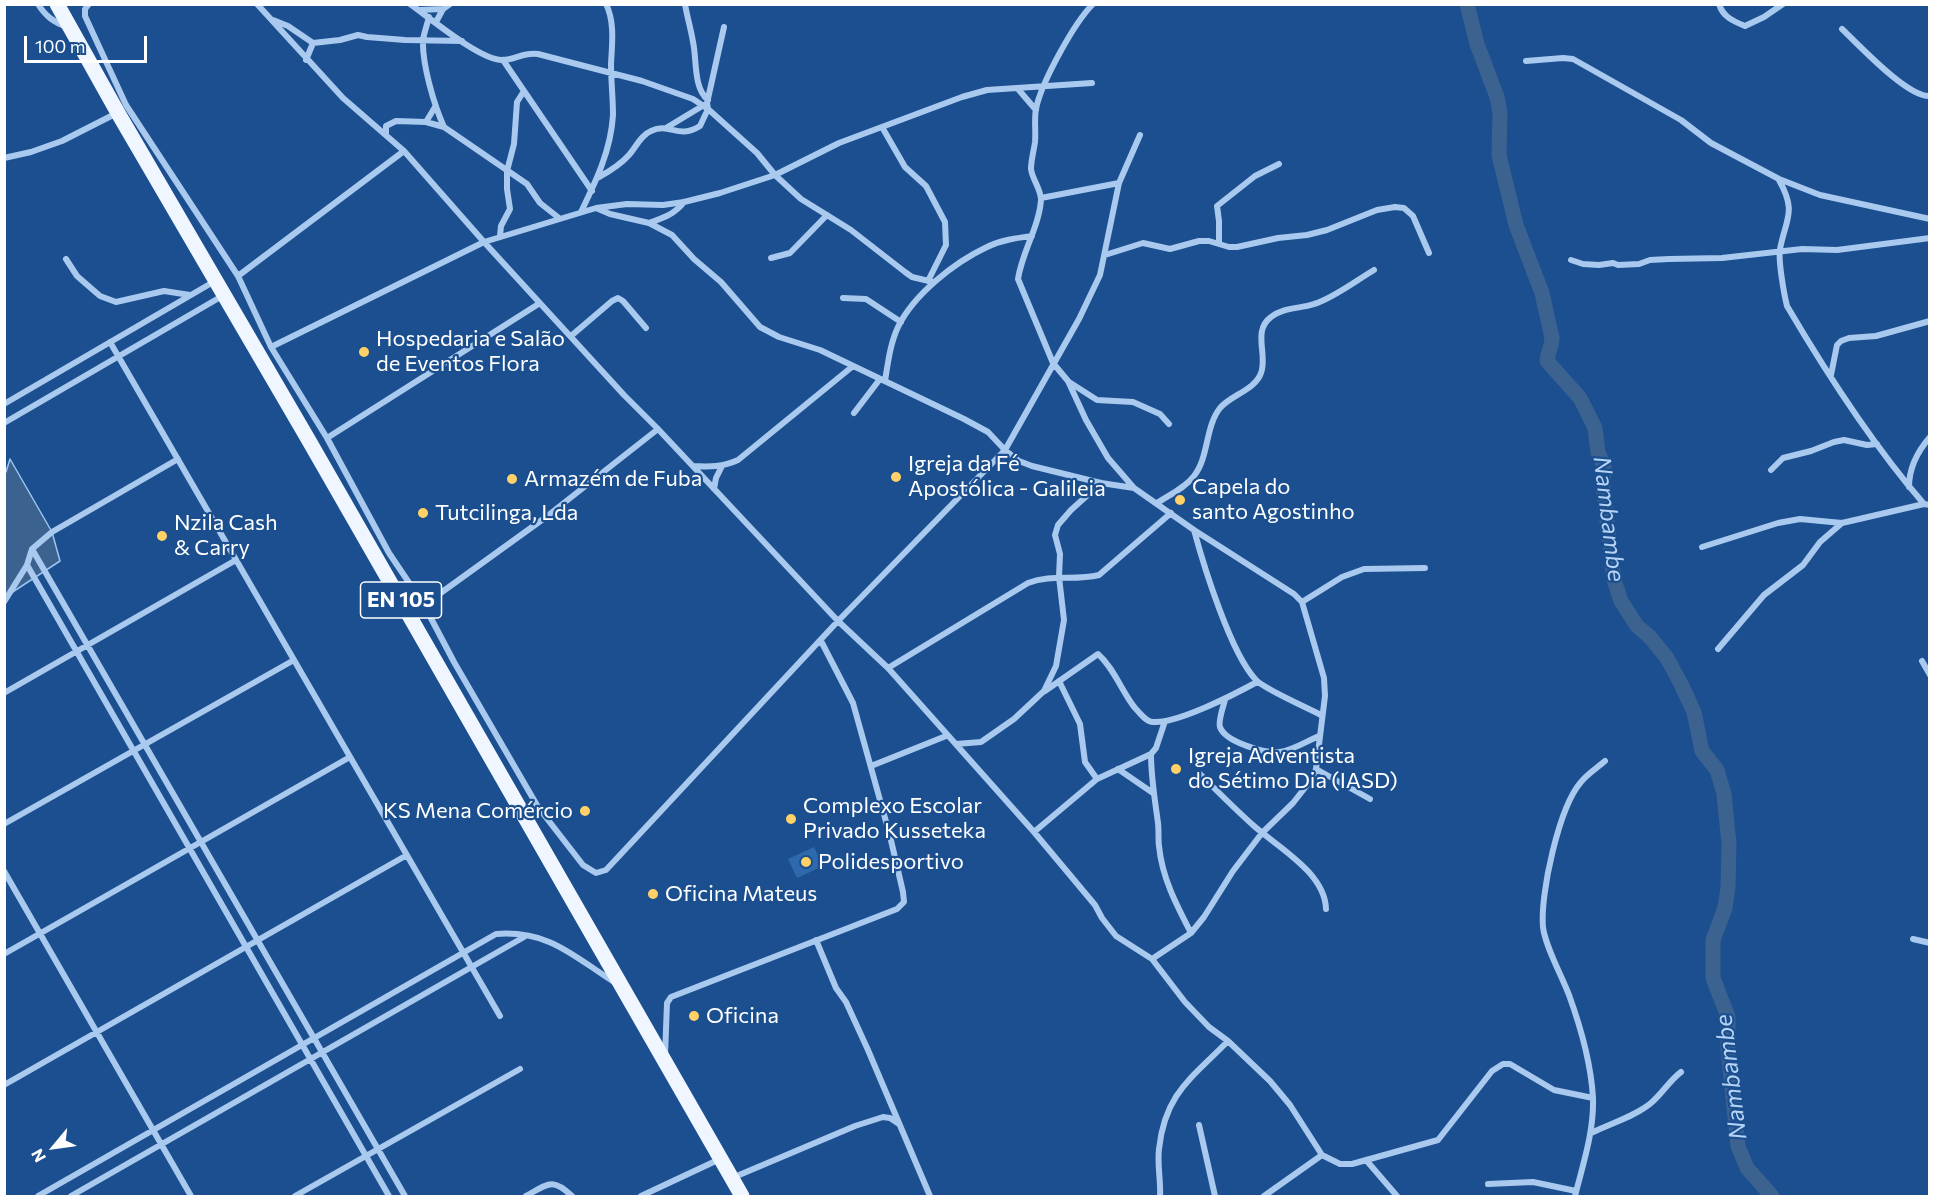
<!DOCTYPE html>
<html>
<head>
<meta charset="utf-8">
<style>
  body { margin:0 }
  #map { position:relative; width:1934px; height:1201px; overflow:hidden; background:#1b4f8f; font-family:Commissioner,sans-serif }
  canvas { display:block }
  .frame { position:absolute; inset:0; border:6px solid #fff; pointer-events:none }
  .north { position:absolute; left:24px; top:1117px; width:60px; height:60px; -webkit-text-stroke:4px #1b4f8f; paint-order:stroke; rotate:241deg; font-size:16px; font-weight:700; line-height:24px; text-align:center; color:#fff }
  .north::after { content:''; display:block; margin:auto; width:21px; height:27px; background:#fff; clip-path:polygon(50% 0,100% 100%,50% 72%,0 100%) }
  .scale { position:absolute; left:24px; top:36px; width:123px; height:27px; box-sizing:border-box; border:3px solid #fff; border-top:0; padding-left:8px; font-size:18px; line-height:21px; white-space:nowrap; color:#fff; -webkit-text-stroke:4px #1b4f8f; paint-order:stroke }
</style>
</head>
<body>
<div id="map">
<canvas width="1934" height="1201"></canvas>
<div class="frame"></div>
<div class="north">N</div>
<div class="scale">100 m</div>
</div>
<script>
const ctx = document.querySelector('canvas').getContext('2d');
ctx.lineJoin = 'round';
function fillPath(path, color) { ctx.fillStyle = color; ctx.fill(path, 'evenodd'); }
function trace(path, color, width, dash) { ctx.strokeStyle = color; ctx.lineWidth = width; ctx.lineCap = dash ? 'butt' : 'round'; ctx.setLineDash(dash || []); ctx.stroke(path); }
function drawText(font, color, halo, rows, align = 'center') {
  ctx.font = font + ' Commissioner,sans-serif'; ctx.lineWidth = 4.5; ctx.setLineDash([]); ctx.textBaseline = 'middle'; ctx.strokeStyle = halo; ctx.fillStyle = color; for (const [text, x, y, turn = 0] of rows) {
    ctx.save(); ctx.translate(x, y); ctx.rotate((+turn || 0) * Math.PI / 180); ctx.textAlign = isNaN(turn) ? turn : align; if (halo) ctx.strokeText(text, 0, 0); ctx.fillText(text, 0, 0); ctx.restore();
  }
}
const green = new Path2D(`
  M814,847L823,866L797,878L788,859Z`);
const water = new Path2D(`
  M10,459L52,532L60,561L5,597L4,470L6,472Z`);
const river = new Path2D(`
  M1467,4L1477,44L1497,97L1500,113L1499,155L1516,225L1542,293L1552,338C1552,346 1548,351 1547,361L1580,398L1595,428L1598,452L1604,466L1603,487L1614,580L1621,601L1637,626L1650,637L1667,658L1681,684L1694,712L1702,751L1717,770L1724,794L1729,844L1728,887L1725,908L1713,940V978L1728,1017V1048L1738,1146L1747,1168L1772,1196`);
const minor = new Path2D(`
  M38,4C46,17 54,22 67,27
  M89,4L85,9V16L126,105L238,276L271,347L327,438L389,553L424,605
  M257,4L343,98L404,151L484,242L624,395L658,429L838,621L888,668L1034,832L1095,905L1102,918L1116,936L1152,959L1185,1002L1209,1027L1228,1041L1270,1081L1290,1105L1322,1155L1340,1164H1352L1438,1140L1492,1071L1503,1064H1510L1554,1090L1593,1098
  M410,4C430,18 480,60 502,60C516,60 522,52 538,54L642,81L693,99L708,109L757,153L775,175L801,199L851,230L905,272L912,277L933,282
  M685,4C687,17 691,29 693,42C697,59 693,88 708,100
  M1093,4C1074,23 1041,83 1036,109C1034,119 1036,131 1035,142C1034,150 1031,160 1031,169C1032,179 1041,189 1041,200C1039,227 1022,252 1018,279L1053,363L1068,381L1086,420L1108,458L1134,488
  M1719,4C1723,17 1733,21 1745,26L1764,17L1783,4
  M419,10L443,9
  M429,17C427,25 424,33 423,40C422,64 434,105 444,127
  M273,20L288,26L313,43L340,40L358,35L367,37L405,40L462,41
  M436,22L443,9L450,4
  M1842,29C1859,45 1908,98 1930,96
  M306,60L313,43
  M503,60L592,191
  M1526,61L1563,58L1573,59L1681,120L1711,143L1779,179L1820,195L1930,219
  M1018,89L1036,110
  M426,122L435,107
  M882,127L905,167L926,186L945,222L946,245L928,281
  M666,128L704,105
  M386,135V126L396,121L426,122L444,127L527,184L540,203L559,218
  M4,158L31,152L62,141L117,113
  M599,177C610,171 621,164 629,155C636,147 641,135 651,131C670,122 678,140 700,126L708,109L707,103L724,27
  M1779,180C1797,212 1786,218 1780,249C1778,260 1784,294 1787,306C1827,374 1872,444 1924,504
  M1041,198L1119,183
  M596,208L610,214L649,223L672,235L694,259L721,282L760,327L779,337L820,350L964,419L988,432L1005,450L1019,461L1032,466L1101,483L1134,488L1194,530L1294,594L1302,602L1324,678L1325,696L1316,769L1311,780L1293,803L1262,833L1233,871L1204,917L1191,933L1152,959
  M581,212C596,181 611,150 613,115C613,98 611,81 611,64C612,44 615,22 606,4
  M649,223C663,218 675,214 684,202
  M500,236L501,226L510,209L507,189V171L514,144L517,102L524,91
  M1219,243V221L1217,206L1255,176L1279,164
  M1105,255L1143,243L1170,249L1199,241H1209L1229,247H1237L1278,238L1307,235L1327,230L1377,210L1395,207L1404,208L1413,216L1429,253
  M771,258L790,253L827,215
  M66,259L77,276L100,296L116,302L164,291L190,295
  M1571,260L1583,264L1599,265L1613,263L1618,265L1639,264L1650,260L1669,259L1722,258L1802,249L1837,250L1930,238
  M238,276L404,151
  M843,298L866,299L901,322
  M571,336L612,301L618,298L623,301L646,328
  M110,342L500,1016
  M271,347L484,242L596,208L627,204L663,205L684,202L720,193L775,175L839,143L962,97L987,90L1092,83
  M1831,375L1837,345L1841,341L1849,338L1876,336L1930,321
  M885,381C888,363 890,344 898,327C914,294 955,262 987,247C1001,240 1017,238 1032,236
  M1069,382L1097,400L1133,402L1160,414L1169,424
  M4,404L215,281
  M854,413L880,379
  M4,423L224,295
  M658,429L546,517L424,605L454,662L538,807L583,865L596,873L606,870L838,621L1005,450L1079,319L1100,275L1119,183L1140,135
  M327,438L540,303
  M693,466C709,467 723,467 738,460L853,366
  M1771,470L1783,458L1811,451L1834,442L1844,440L1867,445L1877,444
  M1909,487C1909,468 1917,452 1930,437
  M714,489L716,478L722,466
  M1157,503C1169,495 1185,488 1194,476C1209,457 1205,427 1220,408C1231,395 1255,390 1261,373C1268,355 1252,331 1271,317C1283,307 1300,309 1314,304C1332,299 1357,280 1374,270
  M1194,530C1204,567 1231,654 1256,680C1264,689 1308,708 1321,715
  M1702,547L1778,523L1800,519L1842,523L1924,504L1930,505
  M32,549L405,1196
  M27,565L389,1196
  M4,602L27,565L32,549L52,532L178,459
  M1302,602L1342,577L1364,569L1425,568
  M1718,649L1764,595L1803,565L1820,542L1842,523
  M1922,661L1930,675
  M888,668L1028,583C1052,574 1075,581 1099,575L1171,513
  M1059,681L1080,724L1085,762L1097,779
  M1045,691L1098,654C1114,668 1122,692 1135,708C1140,713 1146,722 1153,722C1177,724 1235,694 1257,682
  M4,693L236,560
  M1225,700C1223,707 1218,721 1220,727C1225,742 1266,754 1280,752C1293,750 1307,741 1319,736
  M956,744L981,742L1014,719L1044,691L1056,666L1064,620L1059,577L1060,554L1055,535L1058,525L1071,510L1101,483
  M1151,754C1151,778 1155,800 1158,823C1159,831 1158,839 1159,846C1162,878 1177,906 1191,933
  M871,766L946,736
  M1118,769L1153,793
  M1316,769L1370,799
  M1200,774C1218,792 1236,810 1254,826C1279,848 1325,873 1326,909
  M4,824L294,660
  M1034,832L1097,779L1151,754L1156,748L1165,721
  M4,871L191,1196
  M1913,939L1930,943
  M816,940L836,988L846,1002L868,1050L930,1196
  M4,954L350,757
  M665,1056L667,1003L671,997L897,909L904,902L903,892L890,836L853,703L821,641
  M4,1085L407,855
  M1199,1125L1215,1196
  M1591,1133C1609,1124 1636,1116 1651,1103C1662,1094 1669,1081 1681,1072
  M1366,1160L1397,1196
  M732,1178L855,1126L883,1117L890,1118L899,1124
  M1488,1184L1533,1182L1576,1191
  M38,1196L496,934C549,930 573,956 614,982
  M71,1196L524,937
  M295,1196L520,1069
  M526,1196C548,1184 552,1177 572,1196
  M641,1196L720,1159
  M1160,1196C1161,1181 1157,1165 1159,1149C1165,1093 1192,1078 1228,1041
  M1264,1196L1322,1155
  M1575,1196C1583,1164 1594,1132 1593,1098C1591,1063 1581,1028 1569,995C1562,976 1545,946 1543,927C1540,894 1559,807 1581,782C1587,774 1597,768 1605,761`);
const primary = new Path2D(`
  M57,4L118,113L308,439L742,1196`);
const markers = [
  [364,352,6,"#ffd166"],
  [896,477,6,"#ffd166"],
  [512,479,6,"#ffd166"],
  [1180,500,6,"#ffd166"],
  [423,513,6,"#ffd166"],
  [162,536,6,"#ffd166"],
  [1176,769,6,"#ffd166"],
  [585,811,6,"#ffd166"],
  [791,819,6,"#ffd166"],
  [806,862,6,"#ffd166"],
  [653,894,6,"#ffd166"],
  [694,1016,6,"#ffd166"]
];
const shields = [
  [401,600,81]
];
const shieldNames = [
  ["EN 105",401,600]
];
const poiNames = [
  ["Hospedaria e Salão",376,339],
  ["de Eventos Flora",376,364],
  ["Igreja da Fé",908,464],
  ["Apostólica - Galileia",908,489],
  ["Armazém de Fuba",524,479],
  ["Capela do",1192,487],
  ["santo Agostinho",1192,512],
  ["Tutcilinga, Lda",435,513],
  ["Nzila Cash",174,523],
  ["& Carry",174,548],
  ["Igreja Adventista",1188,756],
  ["do Sétimo Dia (IASD)",1188,781],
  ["Complexo Escolar",803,806],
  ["Privado Kusseteka",803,831],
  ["KS Mena Comércio",573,811,"right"],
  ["Polidesportivo",818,862],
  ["Oficina Mateus",665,894],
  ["Oficina",706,1016]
];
const waterNames = [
  ["Nambambe",1609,519,83],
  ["Nambambe",1731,1077,-97]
];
fillPath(green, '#2e69ad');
fillPath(water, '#3c6290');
trace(water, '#9cc4f0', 1.5);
trace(river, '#3c6290', 15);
trace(minor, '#a9c9ee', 6);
trace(primary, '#f0f6ff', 15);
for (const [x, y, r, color] of markers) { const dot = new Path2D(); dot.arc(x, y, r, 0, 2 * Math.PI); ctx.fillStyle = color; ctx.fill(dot); trace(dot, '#1b4f8f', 2); }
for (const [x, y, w] of shields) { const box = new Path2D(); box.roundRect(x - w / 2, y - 18, w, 36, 4.5); ctx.fillStyle = '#1b4f8f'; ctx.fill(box); trace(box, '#fff', 1.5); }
drawText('bold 21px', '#fff', null, shieldNames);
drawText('22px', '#fff', '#1b4f8f', poiNames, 'left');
drawText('italic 24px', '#b5d3f5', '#1b4f8f', waterNames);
</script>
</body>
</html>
